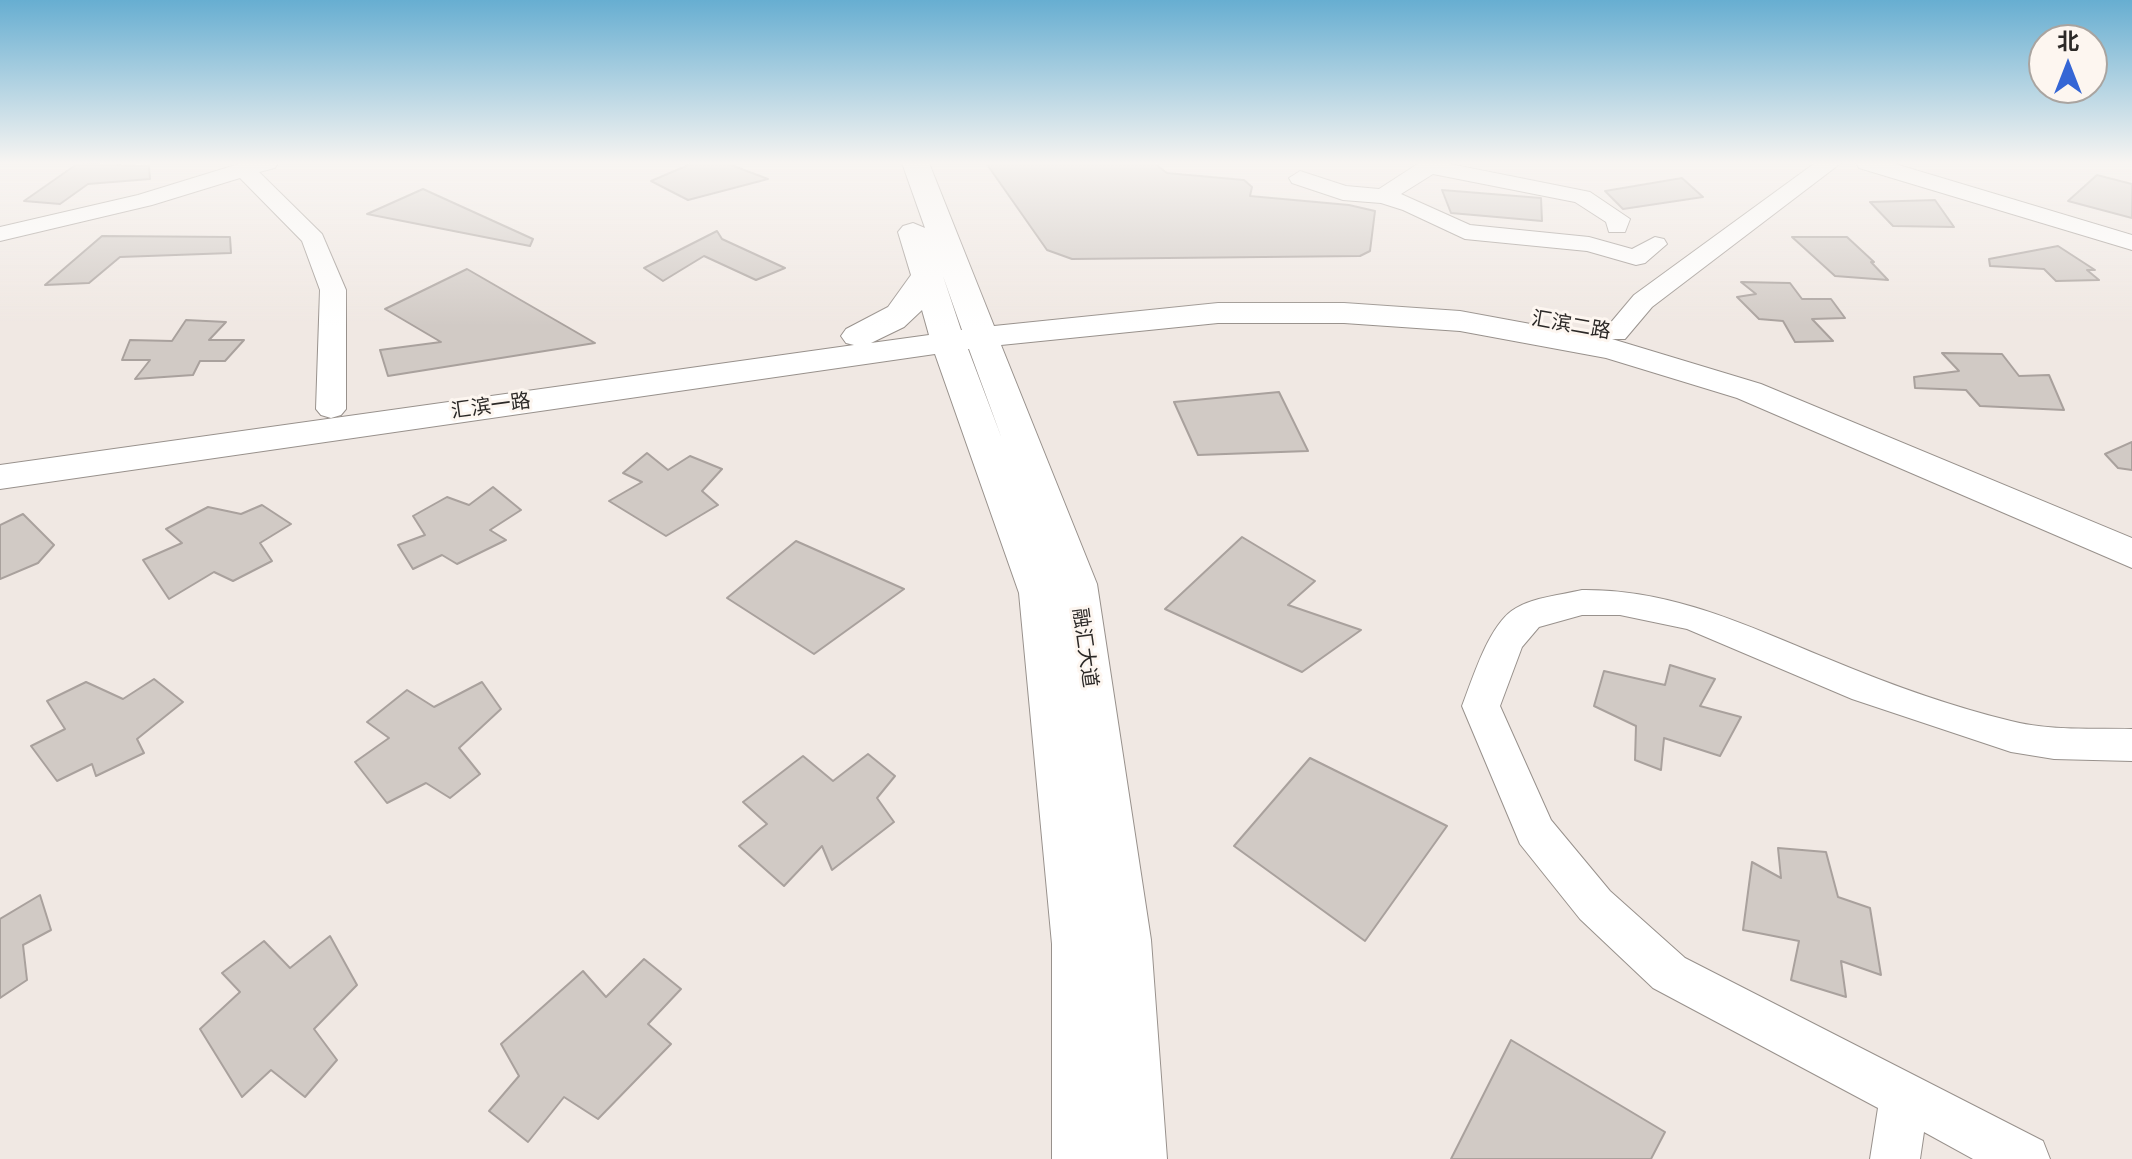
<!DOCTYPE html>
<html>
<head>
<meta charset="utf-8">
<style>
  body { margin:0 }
  #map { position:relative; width:2132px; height:1159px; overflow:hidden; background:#f0e8e3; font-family:"Times New Roman","Noto Sans SC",serif }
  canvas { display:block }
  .north { position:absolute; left:2028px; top:24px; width:80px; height:80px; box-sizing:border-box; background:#fdf6f0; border:2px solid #a9a4a0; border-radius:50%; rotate:0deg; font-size:22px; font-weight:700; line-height:32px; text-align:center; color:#2c2927 }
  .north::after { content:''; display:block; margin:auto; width:28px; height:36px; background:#3566d5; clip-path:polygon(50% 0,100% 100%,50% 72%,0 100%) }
</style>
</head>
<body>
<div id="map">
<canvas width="2132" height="1159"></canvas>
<div class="north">北</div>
</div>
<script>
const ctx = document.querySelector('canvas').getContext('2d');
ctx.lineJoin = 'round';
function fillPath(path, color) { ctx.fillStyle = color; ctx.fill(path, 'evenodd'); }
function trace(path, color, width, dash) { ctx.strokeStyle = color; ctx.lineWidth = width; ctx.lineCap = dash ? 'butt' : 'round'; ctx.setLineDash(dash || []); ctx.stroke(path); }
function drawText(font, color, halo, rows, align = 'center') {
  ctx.font = font + ' "Times New Roman","Noto Sans SC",serif'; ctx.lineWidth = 6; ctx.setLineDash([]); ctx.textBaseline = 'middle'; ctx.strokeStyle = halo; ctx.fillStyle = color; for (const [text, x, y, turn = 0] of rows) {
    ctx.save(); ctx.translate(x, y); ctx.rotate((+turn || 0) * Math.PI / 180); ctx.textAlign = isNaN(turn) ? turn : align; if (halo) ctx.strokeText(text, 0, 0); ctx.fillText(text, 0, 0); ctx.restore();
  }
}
const building = new Path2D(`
  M693,163H726L768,179L688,200L651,181Z
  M986,163H1154L1167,173L1244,180L1252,187L1250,196L1349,205L1375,211L1370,251L1360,256L1072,259L1047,250Z
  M77,164L149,166L150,179L88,184L60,204L24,201Z
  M2097,175L2132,184V218L2068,201Z
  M1682,178L1703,197L1623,209L1605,191Z
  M423,189L533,239L530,246L367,214Z
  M1442,190L1541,198L1542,221L1451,213Z
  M1935,200L1954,227L1893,226L1870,202Z
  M717,231L722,239L785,268L756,280L704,256L663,281L644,268Z
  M102,236L230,237L231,253L120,257L89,283L45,285Z
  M1792,237H1847L1874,262H1871L1888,280L1835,276Z
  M2058,246L2095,270H2087L2099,280L2056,281L2044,269L1990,266L1989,259Z
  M467,269L595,343L388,376L380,350L441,342L385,309Z
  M1741,282L1790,283L1802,299H1831L1845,318L1812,319L1833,341L1795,342L1783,321L1759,319L1737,297L1756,294Z
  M186,320L226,322L209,340H244L225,361H200L193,375L135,379L150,360H122L130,340L172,341Z
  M1942,353L2002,354L2019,376L2049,375L2064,410L1980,406L1966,390L1915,388L1914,377L1959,371Z
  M1279,392L1308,451L1198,455L1174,402Z
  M2132,442V470L2118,468L2105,454Z
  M647,453L668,470L690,456L722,469L702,491L718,505L666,536L609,501L642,482L623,473Z
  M493,487L521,510L490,530L506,540L457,564L442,555L413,569L398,545L425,535L413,516L447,497L469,505Z
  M262,505L291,524L260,543L272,561L233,581L214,572L169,599L143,560L182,543L166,529L208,507L241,514Z
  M23,514L54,545L38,563L0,579V525Z
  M1242,537L1315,581L1288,605L1361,630L1302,672L1165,609Z
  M796,541L904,589L814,654L727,598Z
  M1670,665L1715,679L1700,706L1741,717L1720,756L1664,738L1661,770L1635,760L1636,726L1594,706L1604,671L1665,685Z
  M154,679L183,702L137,739L144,753L96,776L92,764L57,781L31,746L65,729L47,701L86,682L123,699Z
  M482,682L501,709L459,748L480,774L450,798L426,783L387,803L355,762L389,738L367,722L407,690L434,707Z
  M868,754L895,776L877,798L894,822L832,870L822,846L784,886L739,846L767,824L743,802L803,756L833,781Z
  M1310,758L1447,826L1365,941L1234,846Z
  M1778,848L1826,852L1838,897L1870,908L1881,975L1841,961L1846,997L1791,980L1799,941L1743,930L1752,862L1781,878Z
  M40,895L51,930L23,945L27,980L0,998V919Z
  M330,936L357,985L314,1029L337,1060L305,1097L271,1070L242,1097L200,1029L240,992L222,973L264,941L290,968Z
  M644,959L681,989L648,1024L671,1044L598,1119L564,1097L528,1142L489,1111L519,1076L501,1044L583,971L606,997Z
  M1511,1040L1665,1132L1651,1159H1451Z`);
const minor = new Path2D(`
  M242,163H278L275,168L259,172L322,234L346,290V409L341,415L331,418L321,415L316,409L320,290L302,241L240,178L152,205L0,241V227L138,195Z
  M1419,163H1445L1590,192L1630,219L1625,232H1609L1606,222L1575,202L1433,174L1401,194L1470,225L1589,237L1632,249L1655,237L1664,239L1667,244L1645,263L1636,265L1587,251L1465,239L1403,210L1381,203L1343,200L1292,183L1289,178L1300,171L1346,186L1379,189Z
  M1815,163H1841L1652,307L1625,339H1605L1602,333L1634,295Z
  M1856,163H1892L2132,235V250L1859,168Z
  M1582,590C1671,589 1746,625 1826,658C1886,683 1948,706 2011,721C2050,731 2092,728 2132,729V761L2054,759L2011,752L1852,699L1687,629L1620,615H1582L1539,627L1522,647L1500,706L1551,820L1610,891L1685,958L2043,1141L2050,1159H1973L1924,1132L1920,1159H1870L1878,1108L1653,988L1580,919L1520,844L1462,706C1473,678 1489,623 1516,608C1535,597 1561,595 1582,590Z`);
const major = new Path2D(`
  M902,163H929L994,326L1218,303H1344L1460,311L1612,339L1761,384L2132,538V568L1737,398L1606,358L1460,331L1344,323H1218L1001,345L1097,584L1151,940L1167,1159H1052V944L1019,593L935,354L0,489V465L854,345L846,343L841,336L846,329L888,307L911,275L898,232L903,226L913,223L925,228ZM943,276L962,330H961ZM922,310L929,335L871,343L904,327ZM968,349H969L1002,439Z`);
const streetNames = [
  ["汇滨二路",1571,326,10],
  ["汇滨一路",491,407,-8],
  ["融汇大道",1084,648,82]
];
fillPath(building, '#d1cac5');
trace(building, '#a9a19d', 2);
trace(minor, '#98918c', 2);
trace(major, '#98918c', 2);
fillPath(minor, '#fff');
fillPath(major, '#fff');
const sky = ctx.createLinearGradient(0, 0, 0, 326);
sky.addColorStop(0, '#67aed1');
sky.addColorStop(0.5, '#f8f5f2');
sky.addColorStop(1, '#f8f5f200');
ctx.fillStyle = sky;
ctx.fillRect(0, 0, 2132, 326);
drawText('20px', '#2c2927', '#fdf6f0', streetNames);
</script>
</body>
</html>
